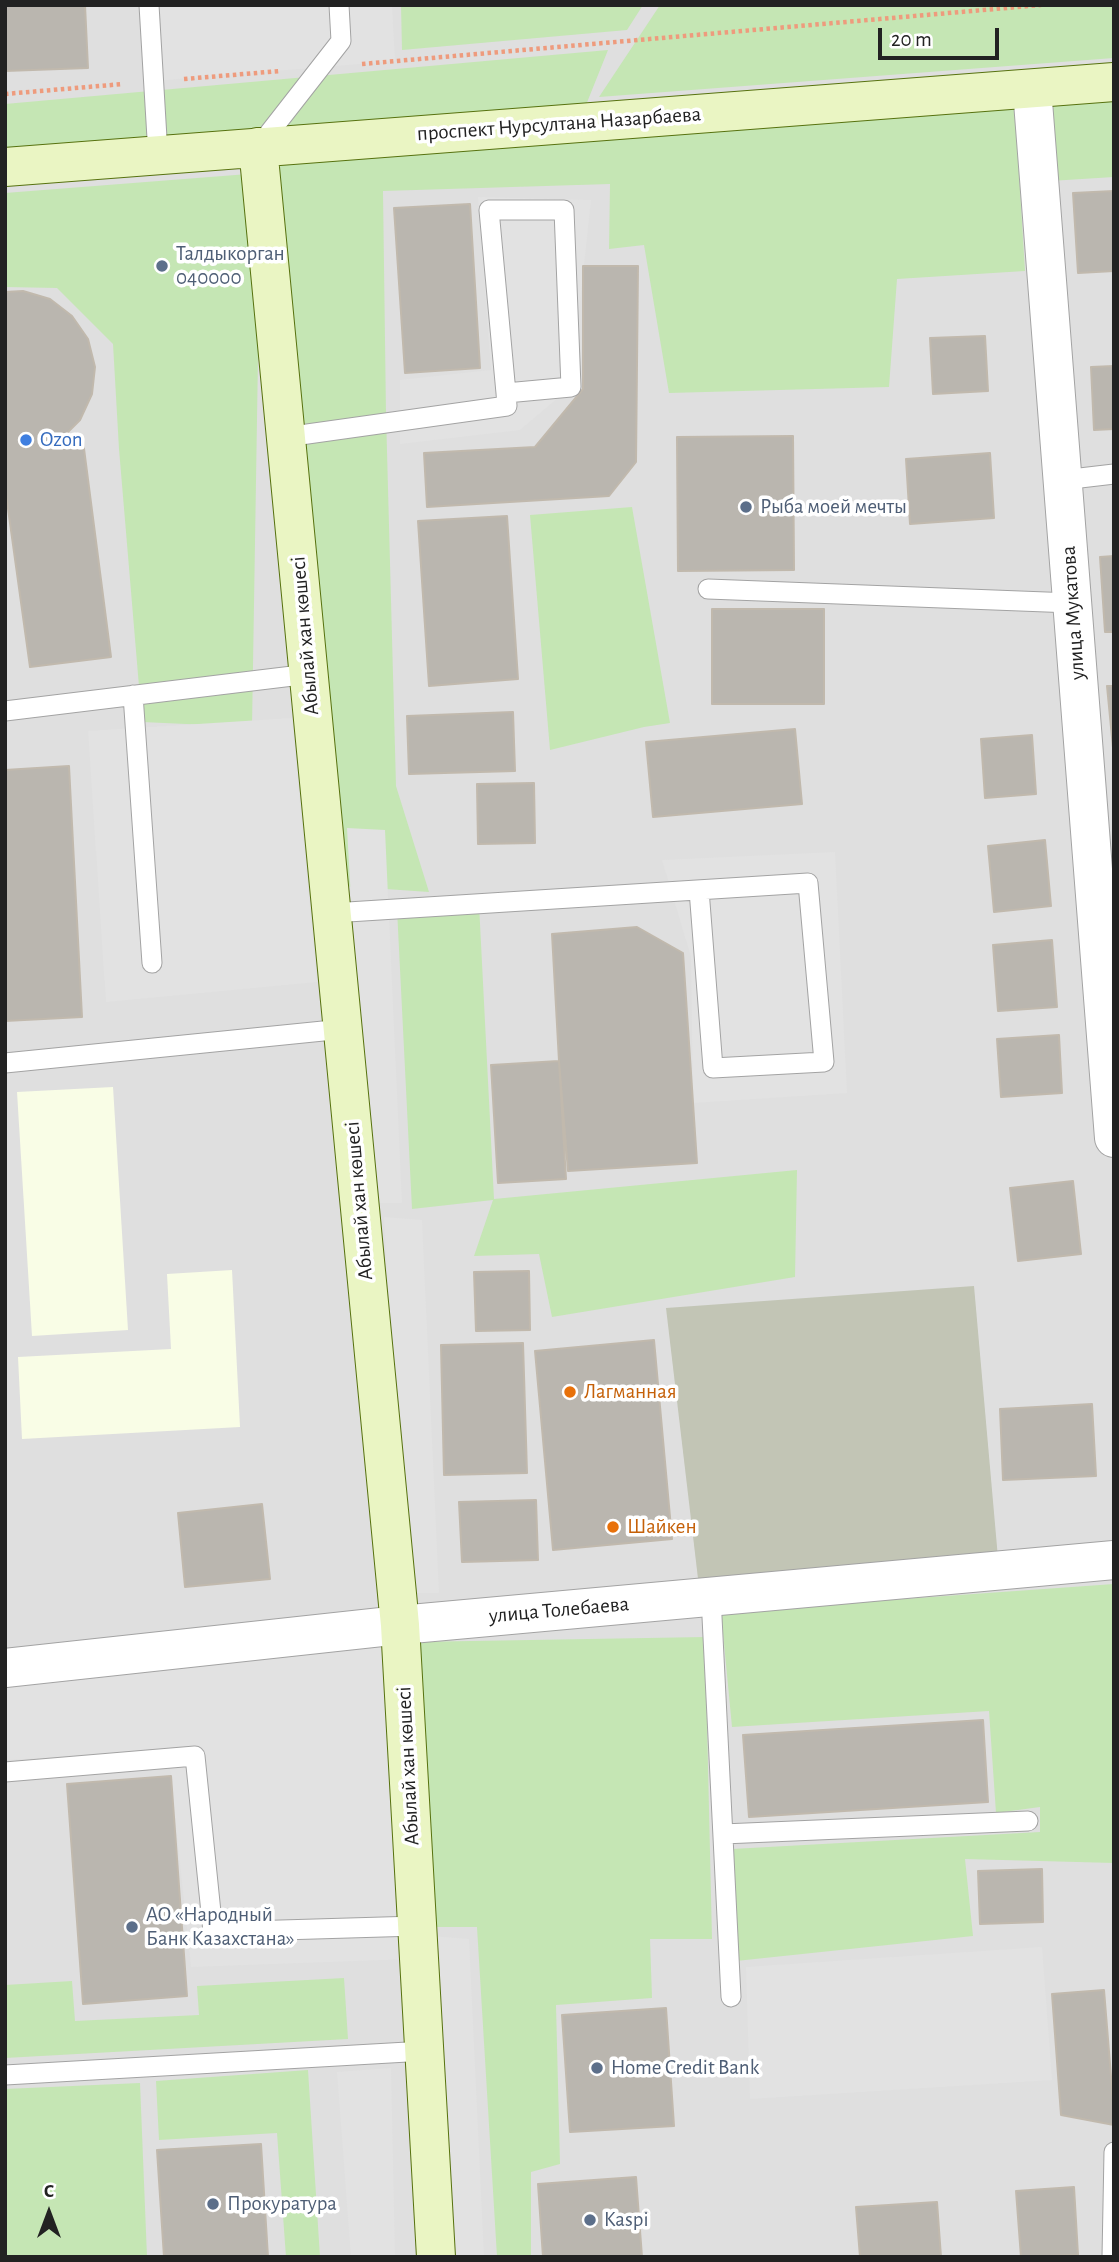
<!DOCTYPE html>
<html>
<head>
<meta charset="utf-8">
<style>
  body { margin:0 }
  #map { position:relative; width:1119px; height:2262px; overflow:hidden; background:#f1f0e9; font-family:"Alegreya Sans",sans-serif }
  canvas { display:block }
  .frame { position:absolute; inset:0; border:7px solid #222; pointer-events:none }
  .north { position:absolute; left:14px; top:2178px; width:70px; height:70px; -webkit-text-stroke:5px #fff; paint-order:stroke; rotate:0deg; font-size:19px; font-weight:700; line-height:28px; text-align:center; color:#222 }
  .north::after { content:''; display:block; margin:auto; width:24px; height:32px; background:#222; clip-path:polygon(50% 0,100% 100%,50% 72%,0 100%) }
  .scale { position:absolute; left:878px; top:28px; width:121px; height:32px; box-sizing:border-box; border:4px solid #222; border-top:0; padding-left:9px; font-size:21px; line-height:24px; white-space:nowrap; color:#222; -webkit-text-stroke:5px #fff; paint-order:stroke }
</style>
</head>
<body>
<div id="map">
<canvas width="1119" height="2262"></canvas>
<div class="frame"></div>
<div class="north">С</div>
<div class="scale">20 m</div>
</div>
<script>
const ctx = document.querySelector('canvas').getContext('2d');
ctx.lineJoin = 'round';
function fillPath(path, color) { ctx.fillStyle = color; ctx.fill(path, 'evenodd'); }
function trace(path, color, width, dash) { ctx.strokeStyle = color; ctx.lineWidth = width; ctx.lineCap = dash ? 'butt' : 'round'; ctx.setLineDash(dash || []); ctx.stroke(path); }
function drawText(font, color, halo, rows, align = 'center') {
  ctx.font = font + ' "Alegreya Sans",sans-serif'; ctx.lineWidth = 7; ctx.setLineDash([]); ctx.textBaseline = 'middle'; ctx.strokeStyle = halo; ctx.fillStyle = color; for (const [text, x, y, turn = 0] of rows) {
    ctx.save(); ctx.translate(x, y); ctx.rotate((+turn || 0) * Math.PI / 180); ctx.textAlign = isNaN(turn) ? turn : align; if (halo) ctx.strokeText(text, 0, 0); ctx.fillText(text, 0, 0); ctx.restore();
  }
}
const residential = new Path2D(`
  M5,5H1114V2257H5Z`);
const education = new Path2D(`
  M113,1087L128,1330L32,1336L17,1092Z
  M232,1270L240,1427L22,1439L18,1357L171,1349L167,1274Z`);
const construction = new Path2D(`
  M974,1286L998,1558L699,1587L666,1308Z`);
const grass = new Path2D(`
  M401,5H643L627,30L402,50Z
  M660,5H1114V58L599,97Z
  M608,50L584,110L5,153V104Z
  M1114,97V177L1050,181L1047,101Z
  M1015,108L1025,271L897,279L889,387L669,393L644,245L609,249L610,184L383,191L386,414L396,786L429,892L342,886L277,161Z
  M261,173L252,727L142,722L119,449L113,344L57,288L5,287V193Z
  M632,507L670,723L644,727L550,750L530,515Z
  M479,904L494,1199L797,1170L795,1277L552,1317L539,1254L474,1256L493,1200L412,1209L397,909Z
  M1114,1584V1863L965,1859L973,1936L736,1961L732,1849L1040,1832V1807L996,1813L989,1711L732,1727L721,1612Z
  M705,1637L712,1939H650L652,1998L556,2005L560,2164L531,2172V2257H497L477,1927H435L413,1642Z
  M344,1978L348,2039L5,2058V1985L72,1981L75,2021L199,2015L197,1986Z
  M308,2070L320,2257H286L277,2133L159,2140L156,2081Z
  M140,2083L147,2257H5V2089Z`);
const parking = new Path2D(`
  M148,5H392L395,61L154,81Z
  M478,197L591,200L571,387L520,430L400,444V380L491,370Z
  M292,718L317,982L106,1002L88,731Z
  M347,828L385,830L402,1203H368Z
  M835,852L847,1093L693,1103L691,957L662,860Z
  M384,1217L422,1220L439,1593H405Z
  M387,1637L411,1959L191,1967L168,1751L5,1760V1676Z
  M431,1936L469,1939L484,2257H449Z
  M1042,1947L1052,2080L750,2099L746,1967Z
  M391,2068L395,2257H351L337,2072Z`);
const building = new Path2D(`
  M5,5H85L88,68L5,71Z
  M1114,191V271L1078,273L1073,193Z
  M470,204L480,368L405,373L394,208Z
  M583,266H638L636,462L609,496L427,507L424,453L535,447L583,389Z
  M23,291L50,299L72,316L88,339L95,367L92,394L80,420L60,440L83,441L111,657L30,667L5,487V292Z
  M985,336L988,391L933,394L930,338Z
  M1114,366V429L1094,430L1091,367Z
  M793,436L794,570L678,571L677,437Z
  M990,453L994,518L910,524L906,459Z
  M507,516L518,679L429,686L418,521Z
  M1114,556V632H1105L1100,557Z
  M712,609H824V704H712Z
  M1107,686H1114V748H1113Z
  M513,712L515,771L409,774L407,716Z
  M795,729L802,804L653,817L646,742Z
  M1032,735L1036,794L985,798L981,739Z
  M69,766L82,1017L5,1021V770Z
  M534,783L535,843L478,844L477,784Z
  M1045,840L1051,906L994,912L988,846Z
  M637,927L683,953L697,1163L568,1171L559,1061L552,934Z
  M1052,940L1057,1007L998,1011L993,945Z
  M1059,1035L1062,1093L1001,1097L997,1039Z
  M559,1061L566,1179L498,1183L491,1065Z
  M1073,1181L1081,1254L1018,1261L1010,1188Z
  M529,1271L530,1330L476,1331L474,1272Z
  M654,1340L672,1539L553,1550L535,1351Z
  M523,1343L527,1473L444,1475L441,1345Z
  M1092,1404L1096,1476L1003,1480L1000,1409Z
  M536,1500L538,1560L462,1562L459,1502Z
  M262,1504L270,1579L185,1587L178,1513Z
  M983,1720L988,1802L749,1817L743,1735Z
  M171,1776L187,1996L83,2004L67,1784Z
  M1042,1869L1043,1922L980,1924L978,1871Z
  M1104,1990L1114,2113V2125L1061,2115L1052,1994Z
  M666,2008L674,2126L570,2132L562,2015Z
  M261,2144L268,2257H164L157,2150Z
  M636,2177L642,2257H543L538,2184Z
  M1074,2187L1078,2255L1021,2257L1016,2191Z
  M937,2202L941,2257H860L856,2207Z`);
const path = new Path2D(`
  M362,64L1041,5
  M184,79L280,71
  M5,94L123,84`);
const lane = new Path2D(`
  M149,5L158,155
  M259,146L341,41L339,5
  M286,437L507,406L506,393L489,210H564L571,387L506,393
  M1063,480L1114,474
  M708,589L1072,603
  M133,695L152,963
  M5,711L309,674
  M332,913L808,883L824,1062L713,1068L699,890
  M5,1063L343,1029
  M711,1597L731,1997
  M5,1772L195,1756L213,1932L417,1926
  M723,1834L1028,1821
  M5,2075L425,2051
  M1112,2257L1114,2152`);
const street = new Path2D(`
  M1032,89L1114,1138
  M5,1668L400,1625L1114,1560`);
const secondary = new Path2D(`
  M258,147L400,1625L436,2257
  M5,167L1114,82`);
const markers = [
  [162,266,7,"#5c6f8a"],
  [26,440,7,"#3f7fe0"],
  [746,507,7,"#5c6f8a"],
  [570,1392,7,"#e8710a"],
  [613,1527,7,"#e8710a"],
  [132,1927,7,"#5c6f8a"],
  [597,2068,7,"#5c6f8a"],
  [213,2204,7,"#5c6f8a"],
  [590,2220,7,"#5c6f8a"]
];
const streetNames = [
  ["проспект Нурсултана Назарбаева",559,124,-4],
  ["улица Мукатова",1073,613,-94],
  ["Абылай хан көшесі",305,636,-95],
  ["Абылай хан көшесі",359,1201,-95],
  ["улица Толебаева",559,1610,-5],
  ["Абылай хан көшесі",408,1766,-93]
];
const serviceNames = [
  ["Талдыкорган",176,254],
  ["040000",176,278],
  ["Рыба моей мечты",760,507],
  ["AO «Народный",146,1915],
  ["Банк Казахстана»",146,1939],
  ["Home Credit Bank",611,2068],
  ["Прокуратура",227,2204],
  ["Kaspi",604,2220]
];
const shopNames = [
  ["Ozon",40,440]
];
const foodNames = [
  ["Лагманная",584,1392],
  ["Шайкен",627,1527]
];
fillPath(residential, '#dfdfdf');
fillPath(education, '#f9fde6');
fillPath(construction, '#c2c5b5');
fillPath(grass, '#c5e6b4');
fillPath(parking, '#e2e2e2');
fillPath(building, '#bab6af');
trace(building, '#c1b9ad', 2);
trace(lane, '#a3a3a3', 21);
trace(street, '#a3a3a3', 40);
trace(secondary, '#57720f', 40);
trace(path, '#ee9b7d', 4.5, [3.5, 3.5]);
trace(lane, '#fff', 19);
trace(street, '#fff', 38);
trace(secondary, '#eaf5c3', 38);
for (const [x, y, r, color] of markers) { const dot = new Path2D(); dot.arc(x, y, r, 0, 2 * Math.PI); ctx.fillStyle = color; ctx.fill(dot); trace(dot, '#fff', 2.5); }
drawText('21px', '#222', '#fff', streetNames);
drawText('21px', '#4e5e75', '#fff', serviceNames, 'left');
drawText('21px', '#366cbe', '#fff', shopNames, 'left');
drawText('21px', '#c56008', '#fff', foodNames, 'left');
</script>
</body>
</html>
